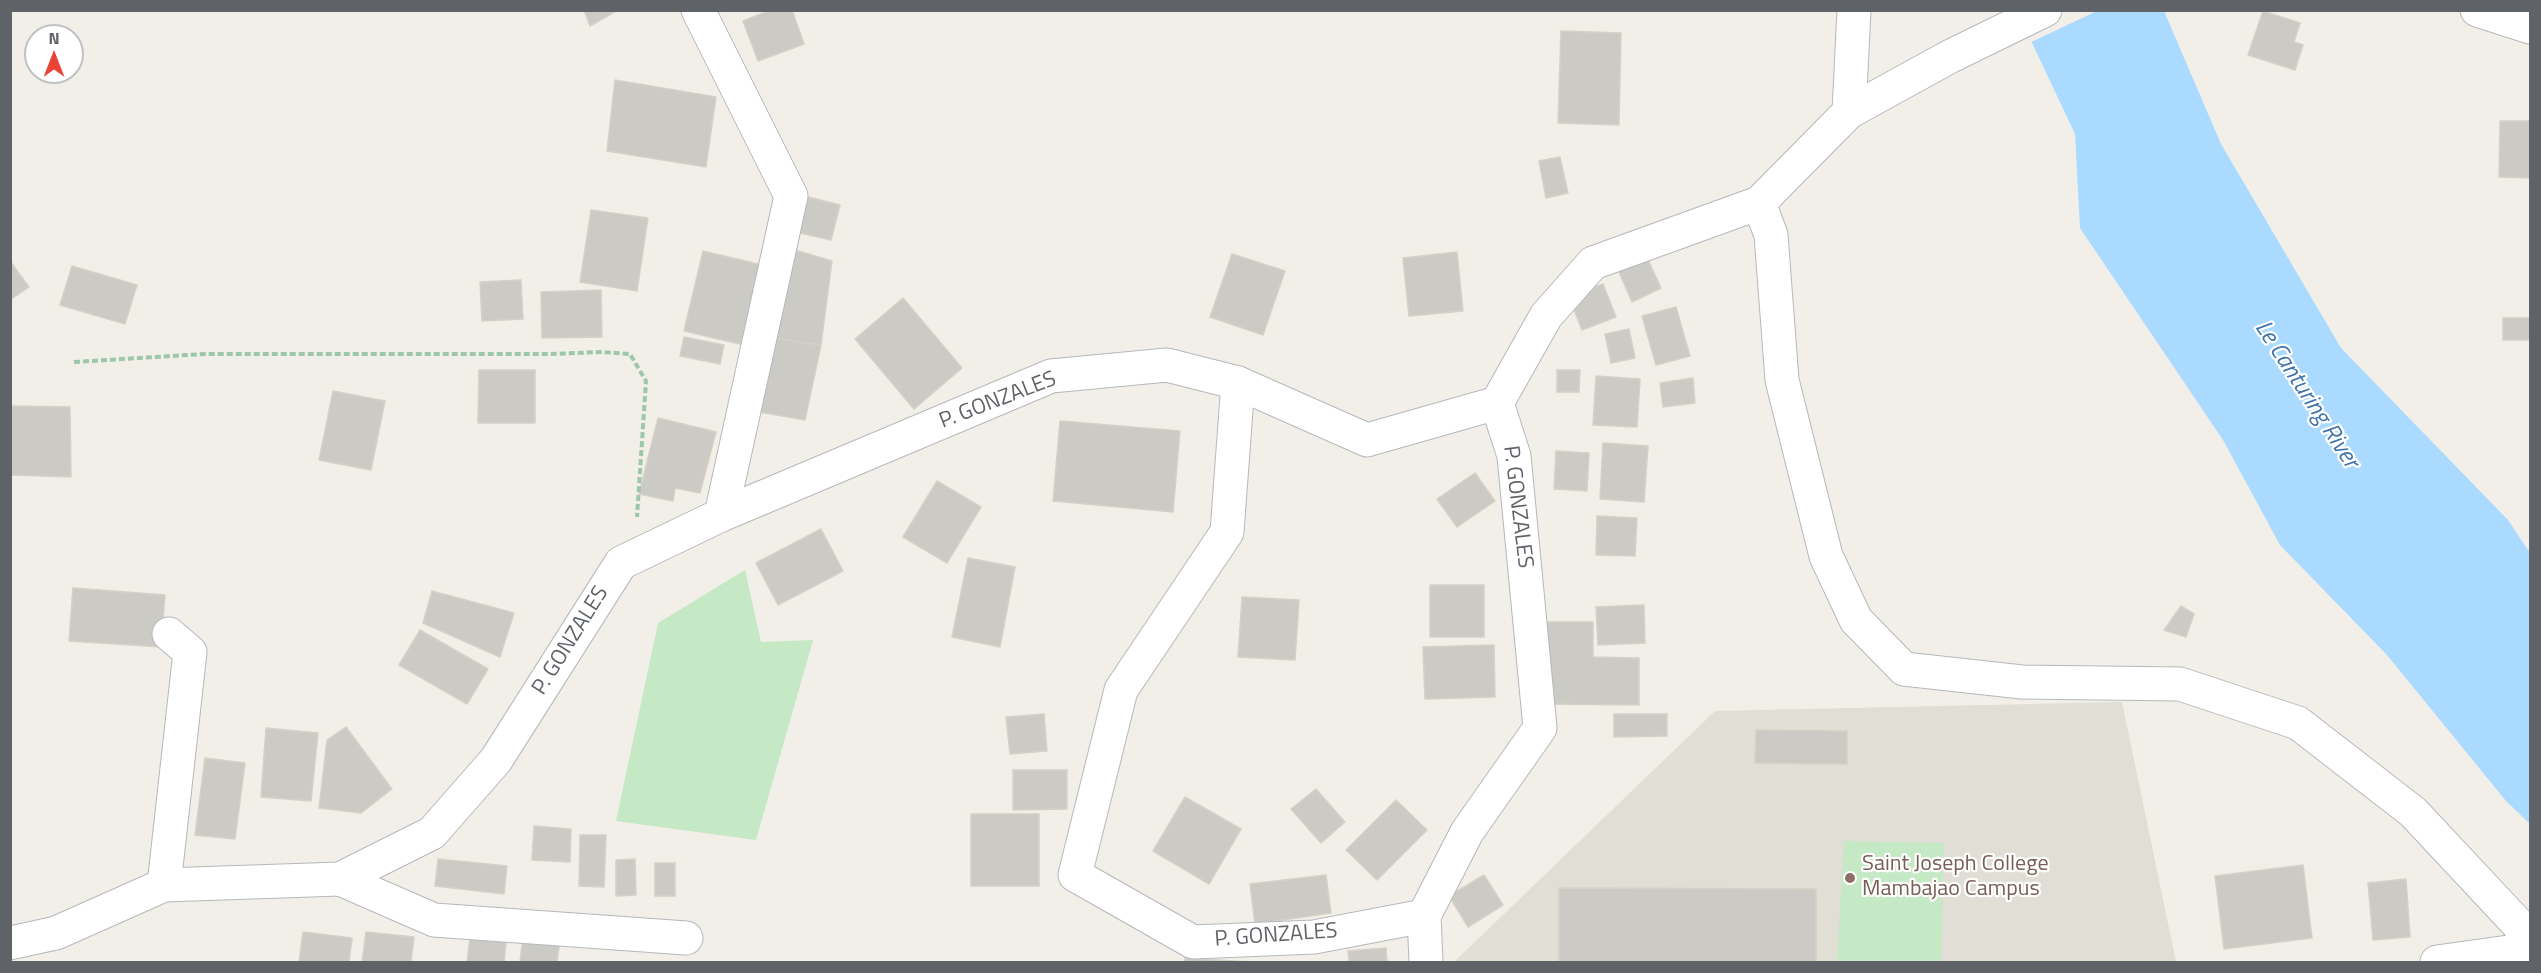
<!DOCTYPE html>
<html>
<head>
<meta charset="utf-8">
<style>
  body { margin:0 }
  #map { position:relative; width:2541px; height:973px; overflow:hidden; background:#f1efe8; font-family:"Titillium Web",sans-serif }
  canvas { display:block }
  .frame { position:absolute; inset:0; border:12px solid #5f6368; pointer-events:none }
  .north { position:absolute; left:24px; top:24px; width:60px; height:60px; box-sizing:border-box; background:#fff; border:2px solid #bfc1c3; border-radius:50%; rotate:0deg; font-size:16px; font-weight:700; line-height:24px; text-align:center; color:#5f6368 }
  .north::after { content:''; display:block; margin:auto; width:21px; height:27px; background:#ea4335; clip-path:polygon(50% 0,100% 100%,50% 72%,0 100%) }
</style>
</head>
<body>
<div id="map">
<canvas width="2541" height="973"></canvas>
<div class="frame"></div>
<div class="north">N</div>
</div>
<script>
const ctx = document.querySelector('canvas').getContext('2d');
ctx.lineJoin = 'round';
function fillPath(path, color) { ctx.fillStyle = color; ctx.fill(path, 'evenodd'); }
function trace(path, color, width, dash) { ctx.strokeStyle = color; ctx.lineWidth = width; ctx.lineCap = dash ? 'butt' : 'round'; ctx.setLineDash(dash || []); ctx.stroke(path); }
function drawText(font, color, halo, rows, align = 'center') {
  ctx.font = font + ' "Titillium Web",sans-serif'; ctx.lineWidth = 4.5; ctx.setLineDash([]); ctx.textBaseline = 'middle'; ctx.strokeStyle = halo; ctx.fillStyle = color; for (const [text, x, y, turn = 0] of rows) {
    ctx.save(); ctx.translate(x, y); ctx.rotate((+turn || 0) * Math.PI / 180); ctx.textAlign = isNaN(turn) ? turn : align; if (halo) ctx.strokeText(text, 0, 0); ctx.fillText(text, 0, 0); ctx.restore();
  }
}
const education = new Path2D(`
  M2122,702L2176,962H1454L1715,711Z`);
const green = new Path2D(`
  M745,570L761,642L813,640L756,840L616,821L658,623Z
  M1844,841L1944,843L1941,962H1837Z`);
const water = new Path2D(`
  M2017,11H2164L2221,144L2341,348L2508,520L2530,553V824L2506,801L2387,655L2280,545L2223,440L2080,228L2075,134Z`);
const pier = new Path2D(`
  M2014,10L2097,11L2029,43Z`);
const building = new Path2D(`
  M584,10H618L590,26Z
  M771,10H792L804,44L758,61L743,21Z
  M2263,11L2300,23L2294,42L2303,45L2295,70L2248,55Z
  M1561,31L1621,33L1619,125L1558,123Z
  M615,80L716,97L706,167L607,151Z
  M2500,121H2530V178L2499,177Z
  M1560,157L1568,193L1546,198L1539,161Z
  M804,196L840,205L831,240L796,232Z
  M591,210L648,218L637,291L580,282Z
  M788,248L832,261L821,345L764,337Z
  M703,251L762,265L744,345L684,331Z
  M1644,251L1661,288L1632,302L1615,263Z
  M1457,252L1463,311L1409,316L1403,258Z
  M1232,254L1285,271L1263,335L1210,317Z
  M10,261L29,287L10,300Z
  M72,266L137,285L125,324L60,305Z
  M521,280L523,319L482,321L480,282Z
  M1603,284L1616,317L1582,330L1569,297Z
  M601,290L602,337L542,338L541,292Z
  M903,298L962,368L914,409L855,339Z
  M1676,307L1690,356L1656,365L1642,316Z
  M2503,318H2530V340H2503Z
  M1629,329L1635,358L1611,363L1605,334Z
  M684,337L724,345L720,364L680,356Z
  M764,337L821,345L805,420L754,411Z
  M479,370H535V423H478Z
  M1557,370H1580L1579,392H1557Z
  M1596,376L1640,379L1637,427L1593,425Z
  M1693,378L1695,403L1663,407L1660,383Z
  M333,391L385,401L371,470L319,460Z
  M10,406L70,407L71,477L10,475Z
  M658,418L716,432L700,493L675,488L673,501L639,494Z
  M1060,421L1180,431L1173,512L1053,501Z
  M1603,443L1648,446L1644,502L1600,499Z
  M1556,451L1589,453L1587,491L1554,489Z
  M1475,473L1495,501L1457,527L1437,499Z
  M937,481L981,507L947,563L903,537Z
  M1597,516L1637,518L1635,556L1596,555Z
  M821,529L843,571L778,605L756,563Z
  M968,558L1015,567L1000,647L952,637Z
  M1430,585H1484V637H1430Z
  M73,588L165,595L161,647L69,641Z
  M432,591L514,613L500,657L423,623Z
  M1242,597L1299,600L1295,660L1238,657Z
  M1644,605L1645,643L1598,645L1596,607Z
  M2181,606L2194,614L2186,637L2164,630Z
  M1546,622H1593V657L1639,658V705L1545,704Z
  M420,630L488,669L467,704L399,665Z
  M1494,645L1495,697L1425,699L1423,647Z
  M1044,714L1047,751L1010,754L1006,717Z
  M1614,714H1667V736L1614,737Z
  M346,727L392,789L361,813L319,808L327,740Z
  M266,728L318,733L311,801L261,797Z
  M1756,730L1847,731V764L1755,763Z
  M205,758L245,763L235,839L195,835Z
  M1013,770H1067V809L1013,810Z
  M1316,789L1345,822L1321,843L1291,809Z
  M1185,797L1241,829L1209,884L1153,851Z
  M1396,800L1427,830L1377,880L1346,850Z
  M971,814H1039V886H971Z
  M534,826L571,829L570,862L532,860Z
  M580,835H606L604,887L579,886Z
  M438,859L507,866L504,894L435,886Z
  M635,859L636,895L616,896V860Z
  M655,863H675V896H655Z
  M2303,865L2312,938L2224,949L2215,876Z
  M1326,875L1331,913L1255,924L1250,884Z
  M1484,875L1503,905L1468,927L1449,896Z
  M2406,879L2410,937L2373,940L2368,883Z
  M1559,888L1816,889V962H1559Z
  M471,930L507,934L504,962H467Z
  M303,932L352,938L349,962H299Z
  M366,932L414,937L411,962H362Z
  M523,936L560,940L557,962H520Z
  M1386,948L1387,962H1349L1348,951Z
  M1185,958L1249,962H1185Z`);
const path = new Path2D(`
  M74,362L204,354H551L602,352L630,354L646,381L637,517`);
const minor = new Path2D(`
  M698,10L791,196L721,515
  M1849,112L1854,10
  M1238,383L1227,532L1121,690L1075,875L1193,942L1314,937L1424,916
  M340,879L434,920L686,938
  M164,885L190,652L169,634
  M1426,962L1424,916L1467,832L1540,728L1514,456L1497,403
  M2437,962L2530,949`);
const tertiary = new Path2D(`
  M2045,10L1949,57L1849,112L1759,203L1771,235L1782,380L1826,556L1856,620L1904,669L2022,682L2180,684L2298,723L2413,812L2530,937
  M2477,10L2530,27
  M10,943L56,933L164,885L340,879L432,833L496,760L621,563L721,515L1051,376L1167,365L1238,383L1367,440L1497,403L1546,316L1593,263L1759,203`);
const markers = [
  [1850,878,6,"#8d6e63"]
];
const streetNames = [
  ["P. GONZALES",998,401,-21],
  ["P. GONZALES",1517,507,83],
  ["P. GONZALES",571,641,-58],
  ["P. GONZALES",1276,936,-4]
];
const educationNames = [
  ["Saint Joseph College",1862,865],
  ["Mambajao Campus",1862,890]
];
const waterNames = [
  ["Le Canturing River",2306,395,57]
];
fillPath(education, '#e1ded6');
fillPath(green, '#c5e8c5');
fillPath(water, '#aadaff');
fillPath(pier, '#f1efe8');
fillPath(building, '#cccac5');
trace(building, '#d6d1c6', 1.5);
trace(minor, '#b5b8bc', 35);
trace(tertiary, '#b5b8bc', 35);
trace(path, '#9cc7a9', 4, [6, 3]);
trace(minor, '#fff', 33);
trace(tertiary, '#fff', 33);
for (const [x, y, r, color] of markers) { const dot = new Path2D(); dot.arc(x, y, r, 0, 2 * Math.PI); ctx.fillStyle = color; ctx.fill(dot); trace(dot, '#fff', 2); }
drawText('22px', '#5f6368', '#fff', streetNames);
drawText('22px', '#785e54', '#fff', educationNames, 'left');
drawText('italic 24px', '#4174aa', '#fff', waterNames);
</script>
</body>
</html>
